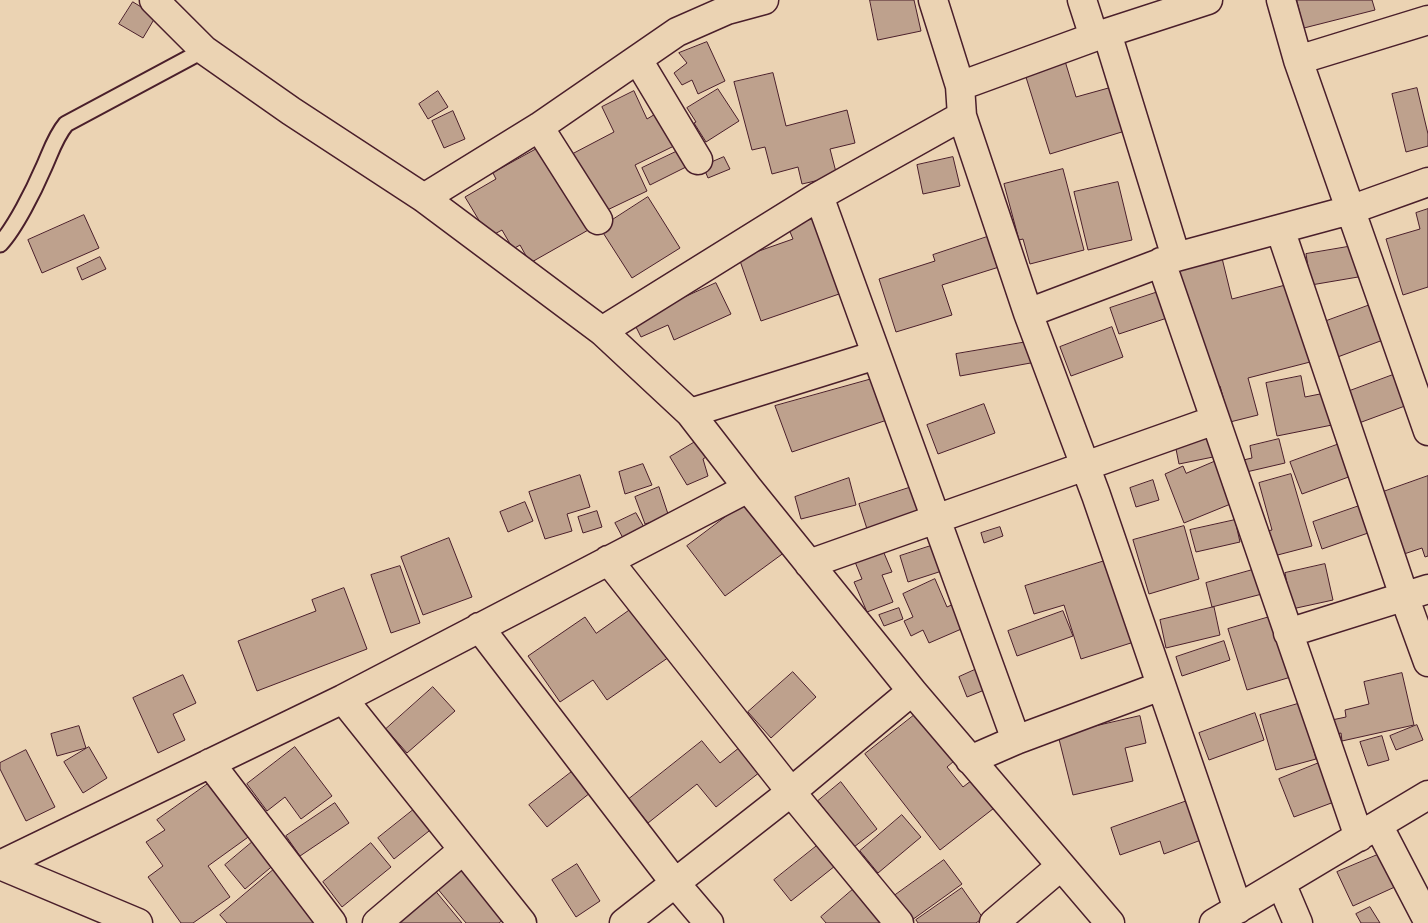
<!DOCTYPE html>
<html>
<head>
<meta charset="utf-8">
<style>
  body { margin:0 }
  canvas { display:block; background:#ebd3b3 }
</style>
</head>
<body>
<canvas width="1428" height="923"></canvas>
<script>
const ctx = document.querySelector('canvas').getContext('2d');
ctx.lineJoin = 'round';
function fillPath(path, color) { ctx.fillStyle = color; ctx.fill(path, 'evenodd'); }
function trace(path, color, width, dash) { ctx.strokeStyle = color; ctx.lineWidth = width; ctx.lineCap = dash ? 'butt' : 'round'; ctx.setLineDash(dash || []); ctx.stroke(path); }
const building = new Path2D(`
  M870,0H914L921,31L878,40Z
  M1297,0H1372L1375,10L1304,28Z
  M133,2L156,16L143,38L119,24Z
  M707,42L725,81L698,94L692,80L682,85L674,73L687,63L679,53Z
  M1065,61L1076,97L1112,87L1125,131L1050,154L1025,74Z
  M773,73L786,126L847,110L855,143L830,149L837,176L802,184L798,167L772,174L765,147L752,150L734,82Z
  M1417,88L1428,134V146L1406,152L1392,94Z
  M718,89L739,121L706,142L694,123L696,122L687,108Z
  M438,91L448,107L428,119L419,104Z
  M634,91L647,119L657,113L674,146L635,165L647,191L601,213L572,154L614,132L602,107Z
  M453,111L465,139L444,148L432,121Z
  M542,146L590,229L530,263L520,245L513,249L502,230L489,237L465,197L496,179L493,173Z
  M682,149L690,165L650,185L642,168Z
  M724,157L730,169L708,178L703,166Z
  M953,157L960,186L923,194L917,165Z
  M1063,169L1084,250L1030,264L1023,239L1019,240L1004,184Z
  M1118,182L1132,240L1088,250L1074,192Z
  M648,197L680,248L632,278L600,228Z
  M1428,209V287L1403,295L1386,239L1420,229L1416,213Z
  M84,215L99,248L42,273L28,240Z
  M816,218L842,293L761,321L739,258L793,239L788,227Z
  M990,236L999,267L942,285L952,315L896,332L879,279L935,261L933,255Z
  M1359,245L1364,276L1311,285L1306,254Z
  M1221,254L1232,299L1293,283L1314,361L1248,378L1258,415L1230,422L1220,386L1215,388L1177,266Z
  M100,257L106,269L82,280L77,268Z
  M716,283L731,314L674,340L668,325L641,337L633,321Z
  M1158,292L1167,318L1119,334L1110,308Z
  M1370,305L1383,340L1335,358L1321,323Z
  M1112,327L1123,357L1071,376L1060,347Z
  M1033,341L1036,362L960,376L956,354Z
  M1401,372L1413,403L1359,423L1347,392Z
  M1301,376L1305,397L1325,393L1332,425L1277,436L1266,383Z
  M872,379L890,419L792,452L775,406Z
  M984,404L995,433L938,454L927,425Z
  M1209,432L1213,457L1179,464L1174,439Z
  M700,439L712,453L703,459L708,476L687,485L670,457Z
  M1279,439L1285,463L1242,473L1239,461L1252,458L1250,446Z
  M1342,443L1354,475L1302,494L1290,462Z
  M1216,461L1233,503L1184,523L1165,474L1183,466L1186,473Z
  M643,464L652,485L625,494L619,472Z
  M1291,474L1312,546L1270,557L1263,532L1272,530L1259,483Z
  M580,475L590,507L567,514L572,531L545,539L529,492Z
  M1428,476V556L1425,557L1422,548L1404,554L1383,492Z
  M849,478L856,505L801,519L795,497Z
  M1153,480L1159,500L1136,507L1130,488Z
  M918,485L927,513L868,532L859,504Z
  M659,487L669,517L645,524L635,497Z
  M747,501L785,552L725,596L687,546Z
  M525,502L533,521L508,532L500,512Z
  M1362,505L1371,532L1322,549L1313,522Z
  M597,511L602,527L583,533L578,517Z
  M636,513L645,529L624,540L615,523Z
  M1235,520L1240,542L1196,552L1190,530Z
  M1184,526L1199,579L1149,594L1133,540Z
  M1000,527L1003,536L984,543L981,533Z
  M449,538L472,597L423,615L401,557Z
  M940,543L948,569L908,582L900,556Z
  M881,546L892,572L882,575L893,602L867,612L854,582L862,579L853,557Z
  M1111,559L1137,641L1081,659L1064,605L1034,614L1025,586Z
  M1325,564L1333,600L1292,609L1285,573Z
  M400,566L420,623L391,633L371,575Z
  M1256,569L1262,594L1212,607L1206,583Z
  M935,579L947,607L956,603L966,627L929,643L923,630L911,636L904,621L913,617L903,594Z
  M344,588L367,649L257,691L238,641L316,611L312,600Z
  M637,605L672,655L607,700L593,680L560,702L528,656L585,617L596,633Z
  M1214,607L1220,635L1166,648L1160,620Z
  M899,608L903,619L884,626L879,615Z
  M1063,611L1073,636L1017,656L1008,631Z
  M1273,616L1291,677L1247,690L1228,629Z
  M1224,641L1230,660L1182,676L1176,657Z
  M979,668L987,689L967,697L959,677Z
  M793,672L816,697L771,738L748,712Z
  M1402,673L1414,725L1342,741L1341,733L1330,736L1327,721L1346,717L1345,710L1369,704L1364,682Z
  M183,675L196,703L173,714L185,740L158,753L133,698Z
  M433,687L455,711L407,753L386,729Z
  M1301,703L1316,759L1276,770L1260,715Z
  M917,713L954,761L947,767L963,787L976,777L998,805L940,850L865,754Z
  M1255,713L1264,740L1209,760L1199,733Z
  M1140,716L1146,743L1125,748L1133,781L1073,795L1058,735Z
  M1417,725L1423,740L1396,750L1390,736Z
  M79,726L86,748L57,756L51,734Z
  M1382,736L1389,760L1368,766L1360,742Z
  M702,741L720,763L745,743L765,768L716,807L697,784L648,823L629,799Z
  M89,747L107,778L83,793L64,762Z
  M295,747L332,796L301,819L285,797L267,811L247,784Z
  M26,750L55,807L26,821L0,769V763Z
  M1319,763L1334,802L1294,817L1279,779Z
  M578,767L595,789L547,827L529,805Z
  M212,781L251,835L208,866L230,897L193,923H181L148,877L163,866L146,842L165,830L157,820Z
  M841,782L877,829L854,847L818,801Z
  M1187,801L1201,840L1164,854L1160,841L1120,855L1111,828Z
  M335,803L349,823L300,856L286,836Z
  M417,807L434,827L394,859L378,838Z
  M902,815L921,837L878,873L860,851Z
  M256,839L276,863L245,889L225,865Z
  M823,841L840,862L791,901L774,880Z
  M371,843L391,867L342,907L323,882Z
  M1382,853L1397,886L1353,906L1337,872Z
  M462,858L509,915L499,923H466L432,882Z
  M944,860L962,884L912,920L894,896Z
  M577,864L600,901L576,917L552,880Z
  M278,866L319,923H227L220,915Z
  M857,886L889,923H826L821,917Z
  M433,888L462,923H390Z
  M962,888L983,918L976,923H918L916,920Z
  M1370,907L1380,923H1361L1356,914Z`);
const service = new Path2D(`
  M0,244C15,228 34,190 43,169C50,154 55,137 66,124L204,50`);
const minor = new Path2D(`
  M154,0L204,50L291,111L424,198L602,331L690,413L748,488L912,691L1110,923
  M933,0L960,86L1094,37L1208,0
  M1082,0L1094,37
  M1281,0L1298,60L1428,431
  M1107,33L1176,257
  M638,60L698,160
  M1298,60L1428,20
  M960,86L962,116L1028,313L1096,495L1238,909
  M962,116L819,196L1016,740
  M539,127L598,220
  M424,198L539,127L677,32L727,10L764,0
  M1280,229L1404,596L1428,662
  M1161,262L1359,837
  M1028,313L1176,257L1350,210L1428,182
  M602,331L819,196
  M690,413L876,355
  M608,560L791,792L899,923
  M809,564L1215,420
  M479,627L675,883L709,923
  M1288,633L1428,589
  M343,699L522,923
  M970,760L1016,740L1161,686
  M210,763L332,923
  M1378,825L1428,921
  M0,865L343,699L748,488
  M0,865L138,923
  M1281,883L1298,923
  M377,923L463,850
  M624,923L791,792L912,691
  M994,923L1061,866
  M1214,923L1428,795`);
fillPath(building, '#bea18d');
trace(building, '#4a1f2b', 1);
trace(service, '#4a1f2b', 19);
trace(minor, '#4a1f2b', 31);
trace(service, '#ebd3b3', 15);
trace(minor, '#ebd3b3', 28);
</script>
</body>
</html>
